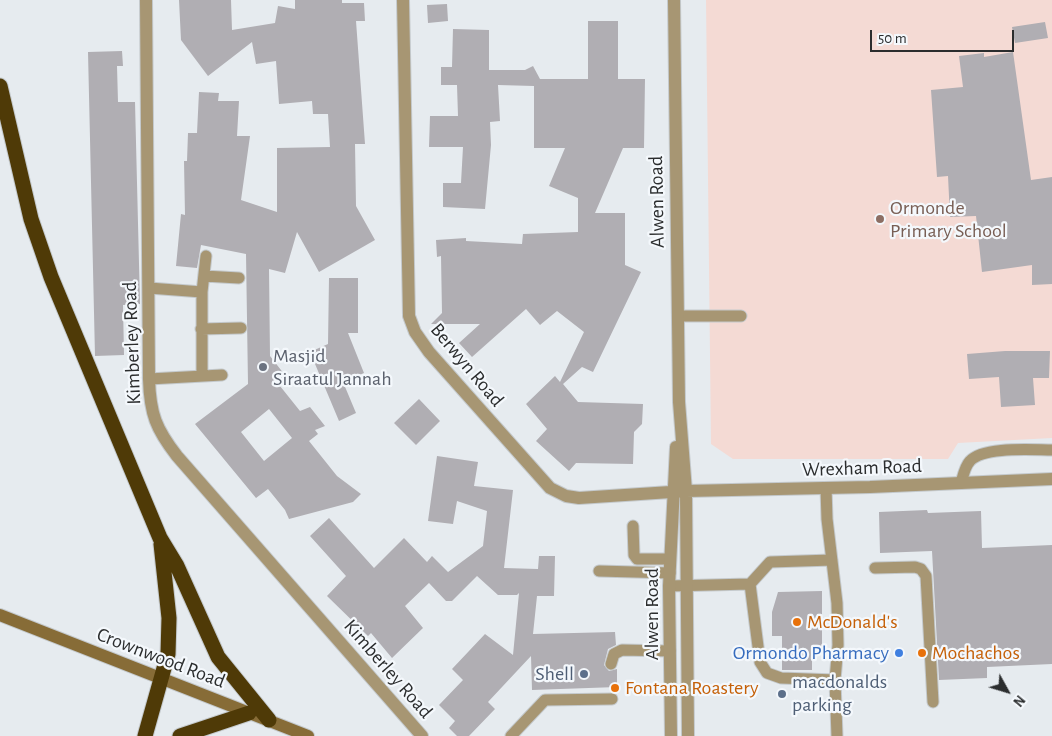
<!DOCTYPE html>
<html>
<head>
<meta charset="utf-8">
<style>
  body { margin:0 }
  #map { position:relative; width:1052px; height:736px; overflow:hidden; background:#e6ebef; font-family:"Alegreya Sans",sans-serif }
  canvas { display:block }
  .north { position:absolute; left:982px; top:666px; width:50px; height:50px; -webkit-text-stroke:4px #f4f8fc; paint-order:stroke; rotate:129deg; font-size:14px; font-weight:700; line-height:20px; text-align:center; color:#2b2d2e }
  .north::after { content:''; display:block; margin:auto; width:18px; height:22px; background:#2b2d2e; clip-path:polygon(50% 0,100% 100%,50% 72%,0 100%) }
  .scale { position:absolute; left:870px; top:30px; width:144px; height:22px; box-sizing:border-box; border:2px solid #2b2d2e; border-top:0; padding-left:6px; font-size:15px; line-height:18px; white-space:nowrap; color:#2b2d2e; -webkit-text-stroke:4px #f4f8fc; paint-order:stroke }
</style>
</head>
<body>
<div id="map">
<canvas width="1052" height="736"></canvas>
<div class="north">N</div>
<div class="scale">50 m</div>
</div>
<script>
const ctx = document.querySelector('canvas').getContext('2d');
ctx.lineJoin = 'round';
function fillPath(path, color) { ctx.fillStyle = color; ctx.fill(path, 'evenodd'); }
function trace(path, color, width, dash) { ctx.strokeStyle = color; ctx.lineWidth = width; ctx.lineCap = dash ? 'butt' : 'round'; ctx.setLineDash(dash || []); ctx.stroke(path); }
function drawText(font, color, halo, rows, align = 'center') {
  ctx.font = font + ' "Alegreya Sans",sans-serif'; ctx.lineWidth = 4.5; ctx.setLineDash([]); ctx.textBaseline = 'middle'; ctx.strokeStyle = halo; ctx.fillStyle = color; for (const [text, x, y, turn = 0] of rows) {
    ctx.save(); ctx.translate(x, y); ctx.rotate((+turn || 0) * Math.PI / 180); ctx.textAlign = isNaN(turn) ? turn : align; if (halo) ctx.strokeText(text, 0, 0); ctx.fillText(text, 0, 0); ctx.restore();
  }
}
const education = new Path2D(`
  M706,0H1052V438L958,443L948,459H733L711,444Z`);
const building = new Path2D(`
  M179,0H231L232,30L275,23L278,6L295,9V0H342V3H364L365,21H356L365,144H355L356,206L375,240L319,272L297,232L285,273L269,269L270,356L288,379L280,386L300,411L310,407L325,426L315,430L318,434L309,441L337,476L361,494L353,502L289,519L285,510L268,489L256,498L195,424L248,384L246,254L201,245L197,268L176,266L181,214L185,215L184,161H187L188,133H197L199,92L219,93L218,101H239L237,136H250L241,200L277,212V148L330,147L328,114H313L312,101L279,104L276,61L256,64L252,42L208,76L181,40ZM269,409L292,438L264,461L241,432Z
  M447,4L448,21L428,23L427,5Z
  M588,21H618V79H645L644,148H623L595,213H625V265L641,272L593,372L582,367L563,384L578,402L643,404L642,424L634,432L633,464L576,463L569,471L536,441L547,429L526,404L555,376L560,382L584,332L557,311L540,325L526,309L472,357L459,343L480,324H431L442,313L441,256L437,257L436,240L466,238V241L522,244L523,234L578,232V198L549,186L565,148H534V86L498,85L500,121L490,122L491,145L485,209L443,207V183H461L463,147H429L430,116H458L457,85H441V67H452L453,29L489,30V70H525L533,66L540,79H588Z
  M1045,22L1048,38L1015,43L1012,27Z
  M122,51L123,66H117L118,102H135L140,304L123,305L124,355L95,356L88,52Z
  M1013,52L1031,180L1052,177V284L1032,285V265L982,272L976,216L950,217L948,176L937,177L931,90L963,87L959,56L984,53V57Z
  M329,278H358V333H348L364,373L343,382L356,413L339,421L310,352L328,344Z
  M1005,351H1050L1049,378H1033L1035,405L1001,407L999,377L969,379L967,354Z
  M419,399L440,421L416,445L394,423Z
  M437,456L478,462L474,486L513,490L504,568L538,569L539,556H555L554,596H537L533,634L615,632L616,645L608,649L604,665L609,671L617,669V687L532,690L531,656L488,702L495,709L469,736H457L449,728L455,721L439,705L463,680L452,669L485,634L513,655L519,593L517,595H498L477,576L452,601H446L429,583L405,606L423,628L392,658L371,633L368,636L327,596L346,576L310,536L329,518L374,568L404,538L427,562L432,556L448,572L483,546L487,511L457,501L453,524L428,521Z
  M927,510L928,513L981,511L982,548L1052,545V664L987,667V678L939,680L932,551L880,553L879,512Z
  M822,591V652H812V670H782V636H772V612L778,592Z`);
const lane = new Path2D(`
  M204,276L239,278
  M149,288L202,292
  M678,316H741
  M201,329L241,328
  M202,375V292L206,256
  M149,379L222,375
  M961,483C963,476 965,466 970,461C983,446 1033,450 1052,450
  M826,488L827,519L837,603L838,645L835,680L837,736
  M633,526L634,555L637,559H670
  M875,568L915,567L921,569L926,576L933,702
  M599,571L670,573
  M750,584L760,662L767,673L781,678L835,680
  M669,586L750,584L770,562L832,560
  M611,664L614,654L622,650L670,651
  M511,736L545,700L612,699`);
const street = new Path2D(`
  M146,0L149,379C150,414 156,429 177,456L422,736
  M403,0L409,316L415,332L429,352L550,488L566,496L579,498L686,491L870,487L1052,479
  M674,0L679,402L686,491L688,736
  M671,736L669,586L676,447`);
const secondary = new Path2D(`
  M0,615L308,736`);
const highway = new Path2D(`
  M0,86L31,219L51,277L160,538L177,566L218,657L269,720
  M145,736L168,654L169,618L161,544
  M180,736L249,713`);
const markers = [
  [880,219,5,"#8d6e63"],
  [263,367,5,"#6b7280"],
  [797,622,5,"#e8710a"],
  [899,653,5,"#3f7fe0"],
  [922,653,5,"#e8710a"],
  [584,674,5,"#5c6f8a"],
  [615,688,5,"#e8710a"],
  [782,694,5,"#5c6f8a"]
];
const streetNames = [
  ["Alwen Road",657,202,-91],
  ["Kimberley Road",132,343,-92],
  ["Berwyn Road",467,365,50],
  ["Wrexham Road",862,468,-2],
  ["Alwen Road",652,614,-90],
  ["Crownwood Road",161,658,21],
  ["Kimberley Road",388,669,49]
];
const educationNames = [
  ["Ormonde",890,208],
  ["Primary School",890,231]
];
const worshipNames = [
  ["Masjid",273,356],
  ["Siraatul Jannah",273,379]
];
const foodNames = [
  ["McDonald's",807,622],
  ["Mochachos",932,653],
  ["Fontana Roastery",625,688]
];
const shopNames = [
  ["Ormondo Pharmacy",889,653]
];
const serviceNames = [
  ["Shell",574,674],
  ["macdonalds",792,682,"left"],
  ["parking",792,705,"left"]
];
fillPath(education, '#f4dad4');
fillPath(building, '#b0aeb3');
trace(lane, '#c4c9cc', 13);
trace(street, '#c4c9cc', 14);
trace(secondary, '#c4c9cc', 14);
trace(highway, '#c4c9cc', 17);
trace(lane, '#a79673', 11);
trace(street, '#a79673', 12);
trace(secondary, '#876c37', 12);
trace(highway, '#4f3a07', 15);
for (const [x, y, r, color] of markers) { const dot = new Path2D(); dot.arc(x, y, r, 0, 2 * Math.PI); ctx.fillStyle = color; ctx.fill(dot); trace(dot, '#f4f8fc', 2); }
drawText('20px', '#2b2d2e', '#f4f8fc', streetNames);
drawText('20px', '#785e54', '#f4f8fc', educationNames, 'left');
drawText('20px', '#5b616d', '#f4f8fc', worshipNames, 'left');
drawText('20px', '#c56008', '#f4f8fc', foodNames, 'left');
drawText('20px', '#366cbe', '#f4f8fc', shopNames, 'right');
drawText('20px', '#4e5e75', '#f4f8fc', serviceNames, 'right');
</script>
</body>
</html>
